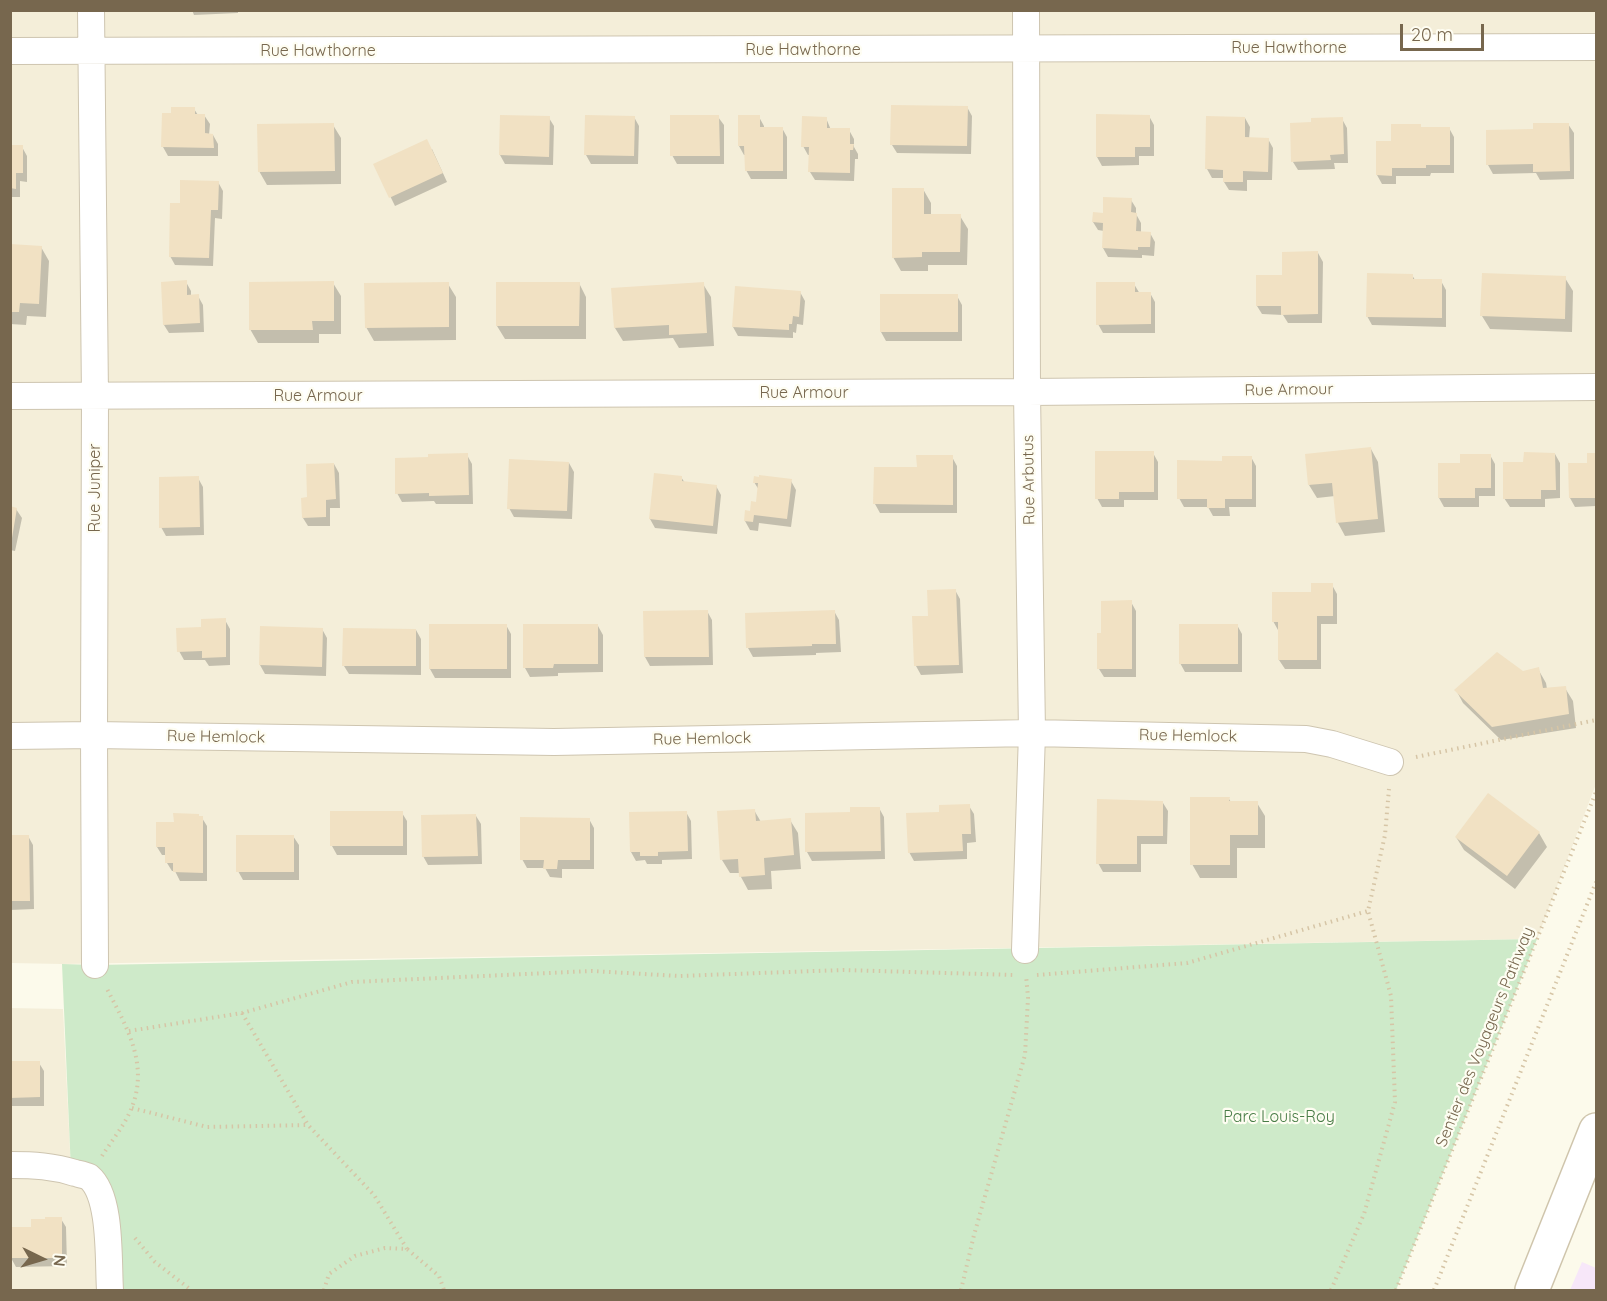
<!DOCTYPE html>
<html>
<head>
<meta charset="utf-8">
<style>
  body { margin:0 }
  #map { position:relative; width:1607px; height:1301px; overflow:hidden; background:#fcfaeb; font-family:Quicksand,sans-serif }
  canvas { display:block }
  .frame { position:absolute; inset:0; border:12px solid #77674e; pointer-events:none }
  .north { position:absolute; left:12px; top:1229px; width:60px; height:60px; -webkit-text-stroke:4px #fefdf2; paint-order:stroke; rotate:95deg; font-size:16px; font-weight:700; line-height:24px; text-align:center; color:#77674e }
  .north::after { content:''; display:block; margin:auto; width:21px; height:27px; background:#77674e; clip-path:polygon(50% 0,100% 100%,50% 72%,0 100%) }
  .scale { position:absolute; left:1400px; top:24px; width:84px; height:27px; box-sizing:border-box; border:3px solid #77674e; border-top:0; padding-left:8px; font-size:18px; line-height:21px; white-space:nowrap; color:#77674e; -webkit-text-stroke:4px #fefdf2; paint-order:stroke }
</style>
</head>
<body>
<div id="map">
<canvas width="1607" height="1301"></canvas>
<div class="frame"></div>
<div class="north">N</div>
<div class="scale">20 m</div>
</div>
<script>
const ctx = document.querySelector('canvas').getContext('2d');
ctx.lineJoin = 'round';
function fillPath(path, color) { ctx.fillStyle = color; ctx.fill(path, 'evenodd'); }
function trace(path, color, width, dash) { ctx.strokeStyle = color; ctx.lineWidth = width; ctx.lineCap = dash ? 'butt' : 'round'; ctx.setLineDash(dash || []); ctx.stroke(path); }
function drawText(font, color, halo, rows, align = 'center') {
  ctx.font = font + ' Quicksand,sans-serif'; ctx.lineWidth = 4.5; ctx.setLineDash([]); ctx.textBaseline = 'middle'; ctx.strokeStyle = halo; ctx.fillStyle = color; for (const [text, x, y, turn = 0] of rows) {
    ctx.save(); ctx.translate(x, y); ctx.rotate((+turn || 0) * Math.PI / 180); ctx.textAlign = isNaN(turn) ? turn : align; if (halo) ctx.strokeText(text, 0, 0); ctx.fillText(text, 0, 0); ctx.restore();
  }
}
const residential = new Path2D(`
  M11,11H1596V784L1537,939L62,964L11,963Z
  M11,1008L63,1009L71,1171L88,1176L110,1290H11Z`);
const education = new Path2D(`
  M1582,1262L1596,1268V1290H1570Z`);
const green = new Path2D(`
  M1537,939L1396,1290H110L106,1215L71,1171L62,964L95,965Z`);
const shadow = new Path2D(`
  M192,10H238V13L194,15Z
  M967,107L972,116L971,154L897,153L892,145Z
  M194,109L198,115H204L210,124L209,135H213L218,144V156H168L163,147L172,114Z
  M1149,116L1154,125V156H1139V165L1102,166L1097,157Z
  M634,117L639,126L638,164H591L586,155Z
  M718,117L724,125V164H677L672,155Z
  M759,117L764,126V129L782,128L787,137V179H751L746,170V155H744L739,146Z
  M549,118L554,126L553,165L505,164L500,155Z
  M826,118L831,130H849L854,139V147L858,154V159H855L854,181L815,180L810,172V155H808L803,146Z
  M1207,118H1245L1250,127L1249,139H1268L1273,148L1272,180H1247V191L1229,190L1224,182V178H1212L1207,169Z
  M1342,119L1347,128L1348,163H1334L1335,169L1298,170L1293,162L1312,123Z
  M1568,124L1574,133V179L1540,180L1536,173L1493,174L1488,165L1534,131Z
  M333,125L341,138V184L267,185L259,171Z
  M1449,128L1454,137V173H1431L1430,176H1396V184H1382L1377,175L1393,142L1422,129Z
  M10,147H22L27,156V182L20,181V197H10Z
  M432,149L447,182L395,206L375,165Z
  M218,182L223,191L222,219L215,218L213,266L175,265L170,256L181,205Z
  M923,189L931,203V216H960L968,229L967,265H928V271H901L893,257Z
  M1131,200L1136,208V214L1141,223V233H1150L1155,242L1154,256L1142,255V258L1108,257L1103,248L1104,231L1098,230L1093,222Z
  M10,246L41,247L49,261L46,317L27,316L26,325L10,324Z
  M1318,253L1323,262L1322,323H1288L1283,315L1262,314L1257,306L1283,277Z
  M1412,275L1415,280L1441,281L1446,290V327L1372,325L1367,316Z
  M1565,278L1573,291L1572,332L1490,329L1482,316Z
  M186,282L191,291V296H198L203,305L204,332L169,333L164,325Z
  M333,283L341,296V334H319V343H258L250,329Z
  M579,283L586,297V339H505L497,326Z
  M448,284L456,297V340L374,341L366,327Z
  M703,284L711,297L714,346L679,348L673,338L623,341L615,328L613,290Z
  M1134,284L1140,294L1150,293L1155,302V333H1103L1098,324Z
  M800,292L805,301L803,325L797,324L796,333L793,332V338L738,336L733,327Z
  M881,296H957L962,305V341H886L881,332Z
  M1371,449L1378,462L1385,532L1345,536L1338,523L1335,496L1317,498L1309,485Z
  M1153,453L1158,462V500H1124V507H1102L1097,498Z
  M1555,454L1560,463V498L1545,499V507H1510L1504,498Z
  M1589,454H1596V506L1575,507L1570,498L1589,464Z
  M467,455L472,464L473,504H436L434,501L402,502L397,493Z
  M1490,455L1495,464V496H1479V507H1444L1439,498L1461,464Z
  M952,457L957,466V513H880L875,504L918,469Z
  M1251,457L1256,466V507H1229L1230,516H1213L1208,507H1184L1179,498L1223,462Z
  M569,463L574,472L572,519L514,517L509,508Z
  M334,464L339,473L340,508H330V526H308L303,518L308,499Z
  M681,477L685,483L716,486L721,495L717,534L655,528L650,519Z
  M198,478L203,487L204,535L166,536L161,527Z
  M791,481L796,490L791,527L759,523L758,531L750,530L745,521L757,503L759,490L754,482Z
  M10,508L16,509L22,518L15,551L10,550Z
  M1332,585L1337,594V624H1321V669H1285L1279,660L1278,630L1273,621L1312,593Z
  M955,590L960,599L963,673L921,675L916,666L929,617Z
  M1131,602L1136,611V677H1104L1099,669L1102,635Z
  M707,611L712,620L713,665L650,666L645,657V612Z
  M834,611L839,620L841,652L816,653V655L753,657L748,648Z
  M225,620L230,629V665L209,666L205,660H184L179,651L202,629Z
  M506,625L511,634V678H435L430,669Z
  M1237,625L1242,634V672H1185L1180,663Z
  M598,626L603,635V672L558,673V676L530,677L525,668Z
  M322,629L327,638L326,676L265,674L260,665Z
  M416,630L421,639V675L349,674L344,666Z
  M1538,669L1546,683L1547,689L1565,688L1573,701L1576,728L1501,740L1463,703L1456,690Z
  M1488,795L1539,833L1547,847L1515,889L1464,850L1456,837Z
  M1229,799L1231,802L1257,803L1265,816V848H1237V878H1200L1192,864Z
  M1163,803L1168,811L1167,844H1141V872H1103L1098,863Z
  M969,806L974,814L976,842L967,843V859L914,861L909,852L940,813Z
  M879,808L884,817L885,859L812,861L807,852L806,814L851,813Z
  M754,810L761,822L790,820L798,833L801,869L771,871L772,889L748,890L741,877L740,873H730L722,860Z
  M686,812L691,821L692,859L662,860V864H647L645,860L636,861L631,852Z
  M402,813L407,821V855H337L332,846Z
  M476,816L481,824L482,864L428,865L423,856Z
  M202,818L207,826V881H180L175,871H172L167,863V855H162L157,847L175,823Z
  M589,819L594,828V869H562V878L550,877L545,868H527L522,859Z
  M10,836H28L33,845L34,909L10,910Z
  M293,836L299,845V880H243L238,871Z
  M10,1063H39L44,1071V1106H10Z
  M61,1219L66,1227L67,1266L16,1267L11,1258L10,1228H33Z`);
const building = new Path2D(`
  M891,105L968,106L967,146L890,145Z
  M171,107H195V114H205V133L213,134L214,148L161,147L162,113H171Z
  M1096,114L1150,115V147H1135V157H1096Z
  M500,115L550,116L549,157L499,155Z
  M585,115L635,116L634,156L584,155Z
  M670,115H719L720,156H670Z
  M738,115H760V127H783V171H745L744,146H738Z
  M802,116L827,117V128H850V144H854L853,150H850V173L808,172L809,147H801Z
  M1206,116L1245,117V137L1269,138L1268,172L1243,171V182H1223V170L1205,169Z
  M1343,117L1344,154L1330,155L1331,160L1291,162L1290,123L1311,122V118Z
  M334,123L335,171L258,172L257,124Z
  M1533,123H1569L1570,171L1533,172V164L1486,165V130L1533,129Z
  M1391,124H1421V127H1450V165H1426V168H1392V176L1376,175V141H1391Z
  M427,139L443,173L389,198L373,164Z
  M10,145H23V173H16V189L10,188Z
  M180,180L219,181L218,210H211L209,258L169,257L170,203H180Z
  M892,188H924V214H961L960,252H922V257L892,258Z
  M1103,197L1132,198L1131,212L1137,213L1136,231L1151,232L1150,247H1138V250L1102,248L1103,223L1092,222L1093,212L1103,213Z
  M10,244L42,246L39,304L20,303L19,312H10Z
  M1318,251V314L1281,315V306H1256V275H1282V252Z
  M1367,273L1413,274V279H1442V318L1366,317Z
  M1482,273L1566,276L1565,319L1480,316Z
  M187,280V295L199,294L200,323L163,325L161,282Z
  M334,281V321H312L313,330H249V282Z
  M449,282V327L365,328L364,283Z
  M496,282H580L579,326H496Z
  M704,282L707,333L669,335V325L614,328L611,288Z
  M1096,282H1135V292H1151V324L1096,325Z
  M735,286L801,291L799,317L793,316L792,324H789V330L732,327Z
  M880,294H958V332H880Z
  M1371,447L1378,519L1336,523L1332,483L1308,485L1305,454Z
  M1095,451H1154V492H1119V499H1095Z
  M1524,452L1555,453L1556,490H1541V499H1503V462H1523Z
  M468,453L469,495L429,496V493L395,494V458L428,457V454Z
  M1587,453H1596V498H1569L1568,463H1587Z
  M1460,454H1491V488H1475V498H1438V463H1460Z
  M916,455H953V505L873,504L874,467H917Z
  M1222,456H1252V499H1225V508H1207V499H1177V460L1222,461Z
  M509,459L569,462L567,511L507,509Z
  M334,463L336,499L326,500V517L302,518L301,498L307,497L306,464Z
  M654,473L682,476V481L717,485L713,526L649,519Z
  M759,475L792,479L787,519L754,515L753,522L744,521L745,510L750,511L751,501L756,502L758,483H753L754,476L759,477Z
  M199,476L200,527L159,528V477Z
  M10,506L17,508L12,538H10Z
  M1311,583H1333V616H1317V660H1278V622H1272V592H1311Z
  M956,589L959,665L914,666L912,616H928L927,590Z
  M1132,600V669H1097V633H1101V601Z
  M708,610L709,657H644L643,611Z
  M835,610L836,644H812V646L746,648L745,613Z
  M226,618V657L202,658V651L177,652L176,628L201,627V619Z
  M429,624H507V669H429Z
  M523,624H598V664H554L553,668H523Z
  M1179,624H1238V664H1179Z
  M260,626L323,628L322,667L259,665Z
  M343,628L416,629V666H342Z
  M1497,652L1523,671L1539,667L1543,688L1566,686L1569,714L1492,727L1454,690Z
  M1488,793L1540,832L1507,876L1455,837Z
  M1190,797H1230L1229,801H1258V835H1230V865H1190Z
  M1097,799L1163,801V836H1137V864H1096Z
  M970,804L971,834H962L963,851L908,853L906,813L939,812V805Z
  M850,807H880L881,851L805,852V813L850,812Z
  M755,809L756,821L791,818L794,855L764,858L765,875L739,877L738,859L720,860L717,811Z
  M330,811H403V846H330Z
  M687,811L688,851L658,852V856H640V852H630L629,812Z
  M173,813L199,814V816H203V873L173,872V863H165V847H156V822H174Z
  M476,814L478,856L422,857L421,815Z
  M520,817L590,818V860H558L557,869H543L544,860H520Z
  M10,835H29L30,901H10Z
  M236,835H294V872H236Z
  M10,1061H40V1097L10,1098Z
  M45,1217H62V1258H10V1227H31V1219H45Z`);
const path = new Path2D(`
  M1416,757L1596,720
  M1037,975L1187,963L1368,911
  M242,1013L308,1125L374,1195L407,1249
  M129,1031L242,1013L352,982L592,971L679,976L843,970L1015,975
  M132,1108L207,1127L308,1125
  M102,1156C112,1140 125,1125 132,1107C149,1063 126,1026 106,987
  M135,1238L155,1262L191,1290
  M324,1290L329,1274L355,1256L385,1248L407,1249L439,1276L444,1290
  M961,1290L974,1235L1025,1055L1028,998L1026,975
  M1331,1290L1364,1214L1395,1102L1391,996L1368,911L1385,835L1389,789
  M1396,1290L1596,792
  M1434,1290L1596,882`);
const street = new Path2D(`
  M91,10L95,397L94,735L95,965
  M10,51L1596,47
  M10,396L1027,392L1596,387
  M10,736L94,735L554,742L1032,733L1306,739L1332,744L1390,762
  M1025,950L1032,733L1027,392L1026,10
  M10,1165C34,1165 53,1166 75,1173C79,1174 85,1175 89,1177C112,1196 108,1262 110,1290`);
const secondary = new Path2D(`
  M1532,1290L1596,1130`);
const streetNames = [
  ["Rue Hawthorne",1289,48],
  ["Rue Hawthorne",803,50],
  ["Rue Hawthorne",318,51],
  ["Rue Armour",1289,390,-1],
  ["Rue Armour",804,393],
  ["Rue Armour",318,396],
  ["Rue Arbutus",1029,480,-91],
  ["Rue Juniper",95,488,-90],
  ["Rue Hemlock",1188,736,1],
  ["Rue Hemlock",216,737,1],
  ["Rue Hemlock",702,739,-1],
  ["Sentier des Voyageurs Pathway",1485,1037,-68]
];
const parkNames = [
  ["Parc Louis-Roy",1279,1117]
];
fillPath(residential, '#f4eed9');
fillPath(education, '#f7e7f9');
fillPath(green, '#ceeac9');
fillPath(shadow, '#0003');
fillPath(building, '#f1e1c3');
trace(street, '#cec5b0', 28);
trace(secondary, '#cfc5ac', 36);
trace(path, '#d6c5a6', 4, [1.5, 4.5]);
trace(street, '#fff', 26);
trace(secondary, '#fff', 33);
drawText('16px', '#77674e', '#fefdf2', streetNames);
drawText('16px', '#487c46', '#fefdf2', parkNames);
</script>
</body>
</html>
